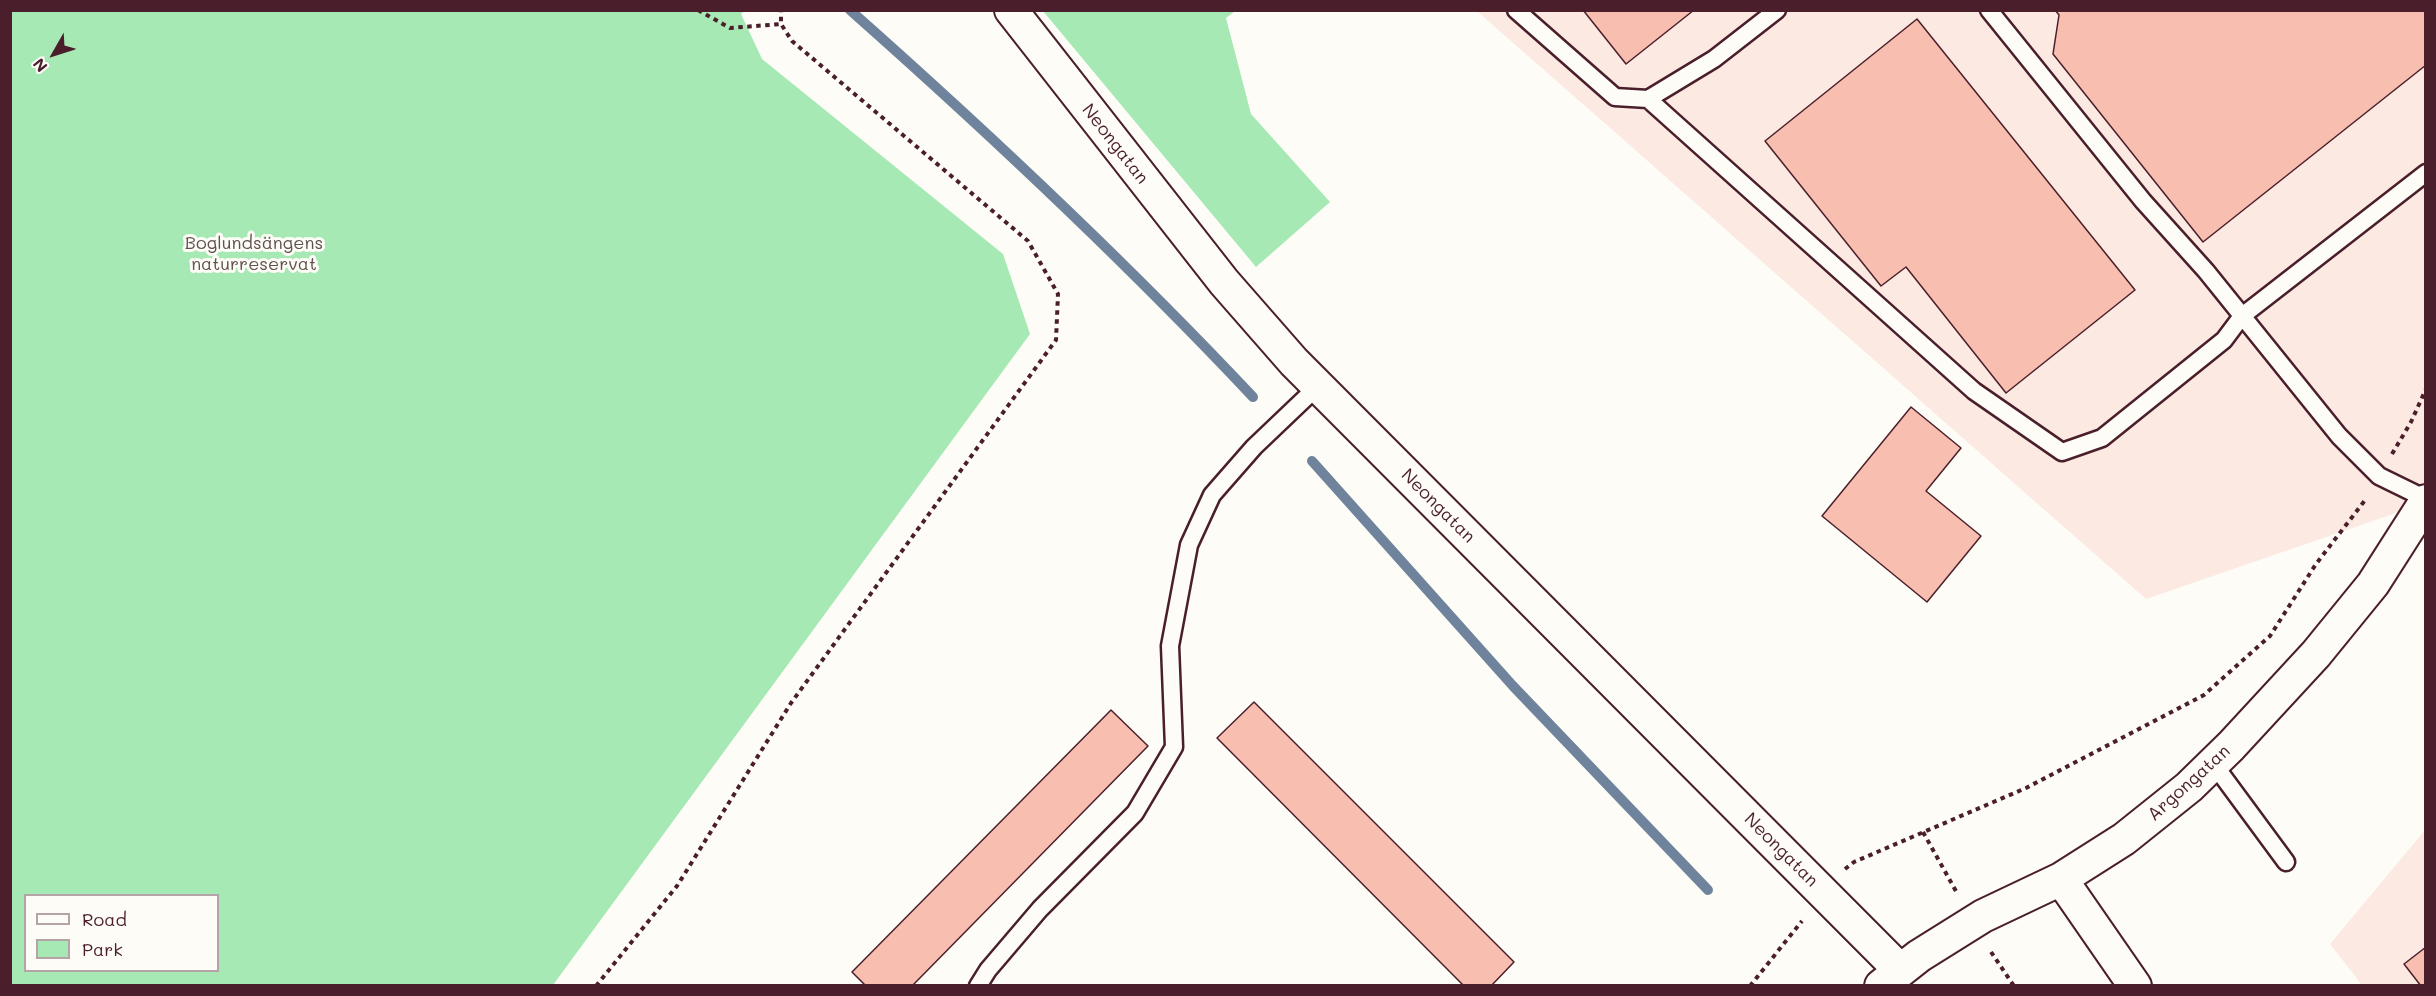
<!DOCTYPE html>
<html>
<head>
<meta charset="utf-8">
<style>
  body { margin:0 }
  #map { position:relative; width:2436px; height:996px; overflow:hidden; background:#fdfcf7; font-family:Mali,sans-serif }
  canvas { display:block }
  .frame { position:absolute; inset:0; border:12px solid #4a1f2b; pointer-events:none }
  .legend { position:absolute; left:24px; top:894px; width:195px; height:78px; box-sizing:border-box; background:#fdfcf7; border:2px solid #b5a4a5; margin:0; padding:8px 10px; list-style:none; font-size:18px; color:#4a1f2b }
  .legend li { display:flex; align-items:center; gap:12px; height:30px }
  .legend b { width:30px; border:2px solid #b5a4a5 }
  .north { position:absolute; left:24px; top:24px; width:60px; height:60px; -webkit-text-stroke:4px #fdfcf7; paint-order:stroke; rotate:231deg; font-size:16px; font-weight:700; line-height:24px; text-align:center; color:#4a1f2b }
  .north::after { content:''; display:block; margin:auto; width:21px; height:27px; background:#4a1f2b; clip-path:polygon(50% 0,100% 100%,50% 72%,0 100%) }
</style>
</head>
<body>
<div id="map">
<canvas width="2436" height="996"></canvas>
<div class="frame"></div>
<ul class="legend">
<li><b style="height:8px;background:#fdfcf7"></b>Road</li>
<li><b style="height:16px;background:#a6e9b4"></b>Park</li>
</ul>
<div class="north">N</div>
</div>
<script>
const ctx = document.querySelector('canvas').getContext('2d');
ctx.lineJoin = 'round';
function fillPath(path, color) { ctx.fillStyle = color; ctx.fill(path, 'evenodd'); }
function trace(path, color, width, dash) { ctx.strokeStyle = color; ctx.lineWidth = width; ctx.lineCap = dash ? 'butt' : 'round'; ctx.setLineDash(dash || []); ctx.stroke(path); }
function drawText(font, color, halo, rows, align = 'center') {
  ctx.font = font + ' Mali,sans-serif'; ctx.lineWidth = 6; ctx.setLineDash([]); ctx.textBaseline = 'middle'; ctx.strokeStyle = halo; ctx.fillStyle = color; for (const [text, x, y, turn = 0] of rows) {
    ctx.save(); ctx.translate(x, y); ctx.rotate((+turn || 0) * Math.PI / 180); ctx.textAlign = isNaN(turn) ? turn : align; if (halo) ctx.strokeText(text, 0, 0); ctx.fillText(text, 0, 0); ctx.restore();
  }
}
const built = new Path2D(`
  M1477,11H2425V503L2146,599Z
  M2425,830V985H2362L2330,944Z`);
const green = new Path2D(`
  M10,11H744L741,14L762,59L1003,254L1030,334L553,985H11ZM26,896H218V970H26Z
  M1043,11H1235L1226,18L1251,114L1330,202L1256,267Z`);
const stream = new Path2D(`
  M850,10C990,134 1125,261 1253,397
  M1312,461L1513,686L1708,890`);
const building = new Path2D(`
  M1583,10H1694L1626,64Z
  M2055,10H2426V65L2203,242L2053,54L2059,15Z
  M1917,19L2135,290L2006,393L1906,267L1881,286L1765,141Z
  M1911,407L1961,448L1926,491L1981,536L1927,602L1822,516Z
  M1254,702L1514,962L1491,986H1464L1217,738Z
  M1111,710L1148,746L912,986H866L852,972Z
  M2426,947V986H2421L2404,964Z`);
const path = new Path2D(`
  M698,10L730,28L781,24
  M2392,454L2411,422L2426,389
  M1923,832L1957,893
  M1845,869L1854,862L2026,788L2204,695L2270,636L2316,564L2366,499
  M1991,952L2014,986
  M596,986L677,886L791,703L1056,340L1058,294L1028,241L792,41L781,24V10
  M1750,986L1802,921`);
const service = new Path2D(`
  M1516,10L1615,97L1648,99L1714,59L1777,10
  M1989,10L2143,201L2206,271L2339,436L2379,476L2426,499
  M1648,99L1974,391L2062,452L2102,438L2224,340L2242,316L2426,173
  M2213,763L2286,862
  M978,986L988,970L1040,909L1135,813L1174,747L1170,646L1189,545L1212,495L1254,447L1318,386`);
const minor = new Path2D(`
  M1011,10L1224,282L1294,362L1900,970
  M2061,879L2135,986
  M1881,986L1919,956L1983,916L2061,879L2124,839L2189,787L2231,746L2316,654L2373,584L2426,501`);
const streetNames = [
  ["Neongatan",1115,144,52],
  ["Neongatan",1438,506,45],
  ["Argongatan",2189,783,-42],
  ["Neongatan",1781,850,45]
];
const parkNames = [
  ["Boglundsängens",254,243],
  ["naturreservat",254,264]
];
fillPath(built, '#fce9e2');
fillPath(green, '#a6e9b4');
trace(stream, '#6f849c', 10);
fillPath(building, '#f8beb0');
trace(building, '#4a1f2b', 1.5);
trace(service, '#4a1f2b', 21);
trace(minor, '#4a1f2b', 36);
trace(path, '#4a1f2b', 4, [4.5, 4.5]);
trace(service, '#fdfcf7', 16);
trace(minor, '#fdfcf7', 32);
drawText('18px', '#4a1f2b', '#fdfcf7', streetNames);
drawText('18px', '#61524d', '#fdfcf7', parkNames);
</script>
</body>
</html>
